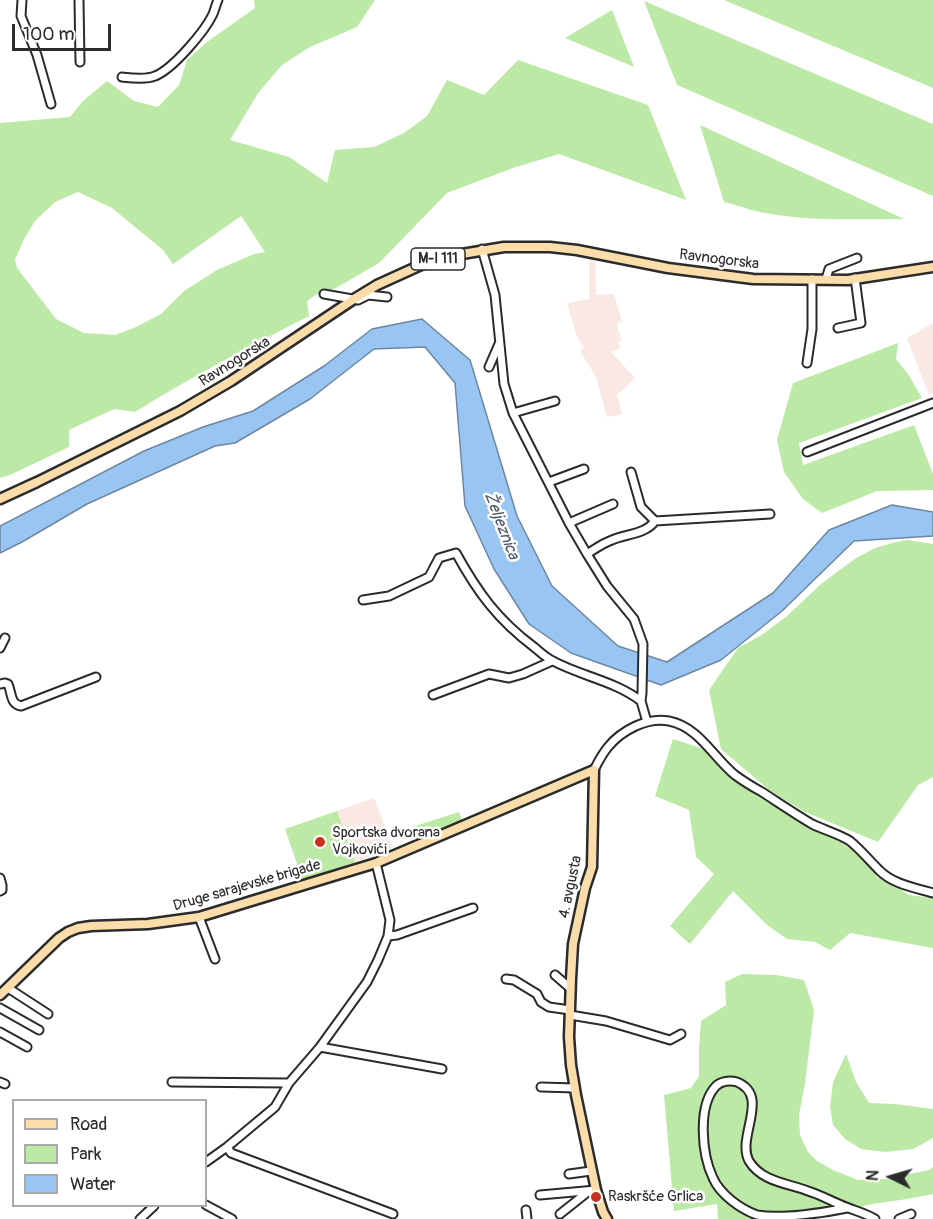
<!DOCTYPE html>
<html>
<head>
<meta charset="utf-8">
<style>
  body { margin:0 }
  #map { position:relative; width:933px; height:1219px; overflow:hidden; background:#fff; font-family:Pangolin,sans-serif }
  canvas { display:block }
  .legend { position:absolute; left:12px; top:1099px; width:195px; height:108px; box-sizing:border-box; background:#fff; border:2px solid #aaa; margin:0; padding:8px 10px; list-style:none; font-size:18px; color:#2b2b2b }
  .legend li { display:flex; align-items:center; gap:12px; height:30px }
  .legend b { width:30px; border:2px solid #aaa }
  .north { position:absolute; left:861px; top:1147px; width:60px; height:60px; -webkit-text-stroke:4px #fff; paint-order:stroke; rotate:275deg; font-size:16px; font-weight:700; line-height:24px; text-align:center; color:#2b2b2b }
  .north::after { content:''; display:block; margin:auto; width:21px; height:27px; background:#2b2b2b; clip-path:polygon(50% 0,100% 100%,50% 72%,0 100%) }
  .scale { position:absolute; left:12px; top:24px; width:99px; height:27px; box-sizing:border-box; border:3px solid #2b2b2b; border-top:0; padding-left:8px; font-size:18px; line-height:21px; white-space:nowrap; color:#2b2b2b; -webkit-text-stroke:4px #fff; paint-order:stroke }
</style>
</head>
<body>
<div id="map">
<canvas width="933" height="1219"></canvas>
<ul class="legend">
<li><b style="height:8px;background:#faddab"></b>Road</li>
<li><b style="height:16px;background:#bde9a6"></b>Park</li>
<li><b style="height:16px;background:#99c5f3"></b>Water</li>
</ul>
<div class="north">N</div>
<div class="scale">100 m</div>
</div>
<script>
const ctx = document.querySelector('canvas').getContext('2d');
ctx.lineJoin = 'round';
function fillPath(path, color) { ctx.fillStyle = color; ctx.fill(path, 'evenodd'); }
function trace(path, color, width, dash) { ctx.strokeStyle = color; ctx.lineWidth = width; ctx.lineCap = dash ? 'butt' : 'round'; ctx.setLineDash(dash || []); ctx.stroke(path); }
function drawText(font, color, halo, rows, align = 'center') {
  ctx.font = font + ' Pangolin,sans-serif'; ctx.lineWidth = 5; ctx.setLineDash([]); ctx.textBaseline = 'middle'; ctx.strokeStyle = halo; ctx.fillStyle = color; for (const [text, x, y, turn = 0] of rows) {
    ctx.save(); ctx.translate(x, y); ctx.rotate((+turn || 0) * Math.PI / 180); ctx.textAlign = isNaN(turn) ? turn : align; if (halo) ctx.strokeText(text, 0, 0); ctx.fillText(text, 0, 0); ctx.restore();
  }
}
const built = new Path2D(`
  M589,260L595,261L596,295L614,294L622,322L617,324L621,340L618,342L620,348L611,352L635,378L617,395L622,414L607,417L596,377L580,351L584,348L576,334L567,303L589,299Z
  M933,323V393L929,395L907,338Z
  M374,798L393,848L355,862L337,811Z`);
const green = new Path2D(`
  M254,0H375L357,27L310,47L282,65L258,93L230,140L289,157L327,183L335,150L374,147L404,133L427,116L447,80L484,95L518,60L648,105L686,200L559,154L513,168L447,193L379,263L336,288L317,294L307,301L309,316C250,346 191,377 135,412L114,409L69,430V447L10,475L0,478V123L70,117L83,101L107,81L134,101L158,107L179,85L187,60L207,42L255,8ZM78,192L112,208L163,250L173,264L241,216L265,252L254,254L217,270L184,291L161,314L136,327L115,335L84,333L56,319L17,268L15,260L24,239L35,221L55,202Z
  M724,0H933V88Z
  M644,1L933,124V196L677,85Z
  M612,10L634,67L565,38Z
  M700,125L904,219C853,219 801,222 751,210C742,207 733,204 724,202Z
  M898,343L896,359L908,374L922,398L799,443L803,465L914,425L933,474V490L877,491L822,513L803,499L784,472L777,440L793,383Z
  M907,540L933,544V777L918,785L878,842L805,812L769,790L721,749L709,690L738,648L763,634L787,616L821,584L837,572L856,558L875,548L892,543Z
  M673,739L707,750L737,780L816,829L839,841L861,855L873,869L878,878L893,884L909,895L933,898V948L850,933L830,950L815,942L787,939L767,925L733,891L690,944L670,926L714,874L696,857L689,810L655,796Z
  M337,811L355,862L303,881L285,829Z
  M459,812L463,822L414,842L409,828Z
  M742,974L776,975L804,980L814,1010L805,1083L799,1115L800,1135L808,1152L817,1161L833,1170L858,1180L885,1179L929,1170L933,1167V1194L907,1199L872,1204L809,1219H718L717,1204L674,1211L664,1095L691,1088L699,1076V1048L701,1021L726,1005L725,982Z
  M846,1054L856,1082L869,1103L895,1104L933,1109V1138L913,1149L885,1152L861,1149L845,1139L833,1125L830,1107L833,1082Z`);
const water = new Path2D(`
  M422,319L470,360L517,516L552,586L618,646L667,662L773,593L829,530L892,505L933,512V536L854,541L782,611L721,660L661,685L571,653L529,624L494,569L465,506L455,383L425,347L374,349L310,399L235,443L215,446L87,504L22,542L0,553V526L144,451L203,427L253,411L324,366L372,329Z`);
const minor = new Path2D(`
  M22,0L21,16L37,55L51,104
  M79,0L80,62
  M122,77C131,78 146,80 155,76C173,69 205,31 213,14C215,9 216,4 218,0
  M482,249L495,295L504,384L513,413L569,523L587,554L607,586L634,619L643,644L642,693L641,701L647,722
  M826,279L829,269L857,258
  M324,294L358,300L368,295L387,297
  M838,328L861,323L855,278
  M807,363L812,329V279
  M489,367L499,344
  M513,413L555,401
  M807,452L933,403
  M631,472L641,507L655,521
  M549,482L584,469
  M569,523L613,504
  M587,554C595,549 603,543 612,540C626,534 646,534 655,521L770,514
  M363,600L389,596L429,577L439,558L456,553C478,593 498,620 534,647C540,652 546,658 553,661C581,676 615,681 641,701
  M0,648L5,638
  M0,684L5,683L8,684C12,693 10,704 21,706L96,677
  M433,695L489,674L509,678L523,674L552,661
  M594,770C598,762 603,753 608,747C622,730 647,717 669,721C699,727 713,757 735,775C743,781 753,787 762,792C779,803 795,814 812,824C824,830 839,834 850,841C861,850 869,860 879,870C892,884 916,888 933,893
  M0,878L2,885V890L0,891
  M199,917L215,959
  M388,936L397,935L473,908
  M555,975L570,988
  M506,979L514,980L537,994L541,1002L549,1007L570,1010
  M8,988L48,1014
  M0,1008L39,1030
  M570,1015L606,1021L670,1040L681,1034
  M0,1032L27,1047
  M320,1047L442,1069
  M0,1082L5,1084
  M172,1082L289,1083
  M541,1087L575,1088
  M227,1147L231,1153L393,1214
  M206,1162L227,1147L275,1107L289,1083L320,1047L367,982L378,960L388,936L390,920L376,863
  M569,1174L591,1171
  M540,1195L596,1190
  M206,1205L232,1219
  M847,1208C823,1213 781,1219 757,1215C740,1209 720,1194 713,1178C702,1155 697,1106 716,1086C721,1081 730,1080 737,1082C771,1096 736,1137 749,1161C762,1182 787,1183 808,1191C821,1195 833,1202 846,1207C856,1211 865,1213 875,1219
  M526,1210L527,1219
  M560,1214L589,1191
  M140,1219L154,1206
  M899,1219L911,1214`);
const major = new Path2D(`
  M0,499L37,482L180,411L231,381L354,299L377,285L421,265L444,257L504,247H550L577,250L668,268L753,279L848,280L933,267
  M0,995L59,938L68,932L78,928L91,926L148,924L199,917L376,863L594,770L592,867L585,888L573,944L571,979L569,1037L571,1065L576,1095L596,1190L603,1212L607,1219`);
const markers = [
  [320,842,6,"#c8321e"],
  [596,1197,6,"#c8321e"]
];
const shields = [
  [438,259,54]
];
const shieldNames = [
  ["M-I 111",438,259]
];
const streetNames = [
  ["Ravnogorska",719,260,7],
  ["Ravnogorska",235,362,-32],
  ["Druge sarajevske brigade",247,886,-16],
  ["4. avgusta",571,887,-78]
];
const poiNames = [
  ["Sportska dvorana",332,833],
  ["Vojkovići",332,850],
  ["Raskršće Grlica",608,1197]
];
const waterNames = [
  ["Željeznica",501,526,69]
];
fillPath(built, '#f9e8e3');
fillPath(green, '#bde9a6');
fillPath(water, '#99c5f3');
trace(water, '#6d87a3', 1.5);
trace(minor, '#2b2b2b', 11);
trace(major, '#2b2b2b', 13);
trace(minor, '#fff', 7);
trace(major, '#faddab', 8);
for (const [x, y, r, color] of markers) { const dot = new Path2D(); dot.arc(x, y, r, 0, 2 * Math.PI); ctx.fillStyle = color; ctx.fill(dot); trace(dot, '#fff', 2); }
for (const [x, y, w] of shields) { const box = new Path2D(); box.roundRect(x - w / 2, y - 11, w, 22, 4.5); ctx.fillStyle = '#fff'; ctx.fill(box); trace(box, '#2b2b2b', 1.5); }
drawText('bold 14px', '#2b2b2b', null, shieldNames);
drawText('15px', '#2b2b2b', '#fff', streetNames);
drawText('15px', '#2b2b2b', '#fff', poiNames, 'left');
drawText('italic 16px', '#4c5967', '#fff', waterNames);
</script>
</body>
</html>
